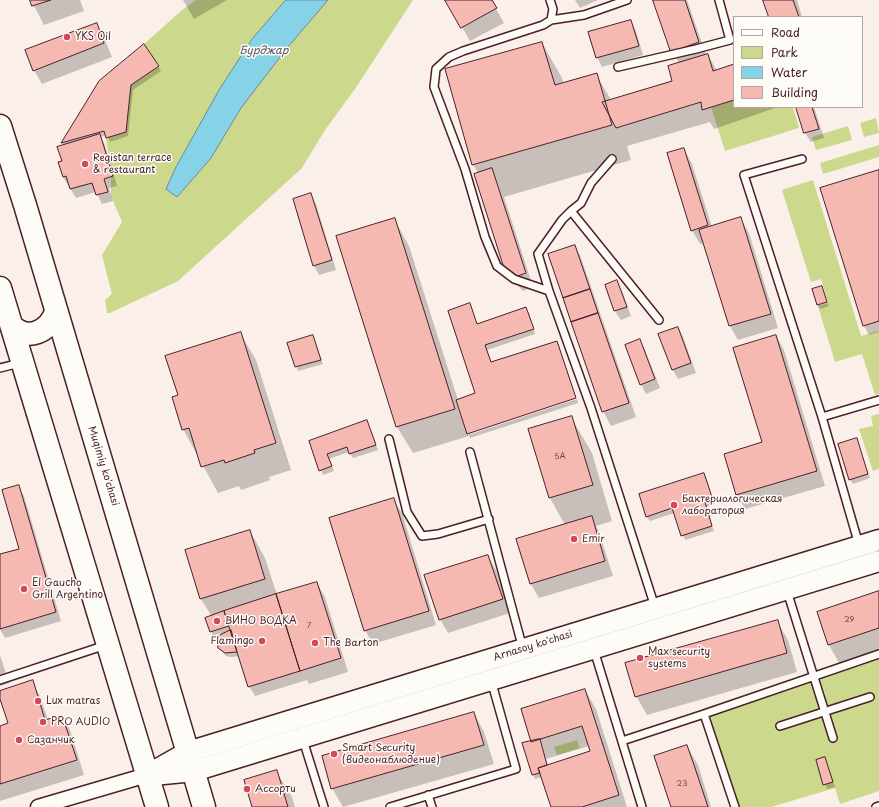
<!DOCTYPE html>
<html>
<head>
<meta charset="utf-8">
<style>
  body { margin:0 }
  #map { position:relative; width:879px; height:807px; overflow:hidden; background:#fbefe9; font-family:"Playpen Sans",sans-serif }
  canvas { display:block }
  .legend { position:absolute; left:733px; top:16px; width:130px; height:92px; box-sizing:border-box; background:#fdfcf7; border:1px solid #b5a4a5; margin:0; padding:5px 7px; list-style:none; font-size:12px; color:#4a1f2b }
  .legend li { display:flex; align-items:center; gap:8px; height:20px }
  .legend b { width:20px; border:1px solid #b5a4a5 }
</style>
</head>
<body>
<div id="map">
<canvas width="879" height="807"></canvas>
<ul class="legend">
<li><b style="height:5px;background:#fdfcf7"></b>Road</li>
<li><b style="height:11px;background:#ccd88b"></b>Park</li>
<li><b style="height:11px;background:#86d2e6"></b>Water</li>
<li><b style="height:11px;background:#f5b9b2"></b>Building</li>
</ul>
</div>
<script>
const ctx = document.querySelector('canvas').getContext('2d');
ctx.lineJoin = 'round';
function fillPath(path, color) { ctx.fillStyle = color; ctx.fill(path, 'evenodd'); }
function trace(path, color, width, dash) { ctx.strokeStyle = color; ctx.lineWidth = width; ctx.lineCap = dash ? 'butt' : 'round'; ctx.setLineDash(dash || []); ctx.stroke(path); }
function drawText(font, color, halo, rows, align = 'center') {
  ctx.font = font + ' "Playpen Sans",sans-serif'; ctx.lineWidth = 3; ctx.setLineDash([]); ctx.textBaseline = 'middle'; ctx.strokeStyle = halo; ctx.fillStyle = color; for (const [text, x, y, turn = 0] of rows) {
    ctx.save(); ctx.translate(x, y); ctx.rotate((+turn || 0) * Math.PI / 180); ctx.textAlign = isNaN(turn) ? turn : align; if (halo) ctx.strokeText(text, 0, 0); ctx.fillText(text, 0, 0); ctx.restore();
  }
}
const green = new Path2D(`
  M196,0H413L355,89L325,130L302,168L178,281L110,313H107L105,300L112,294L102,255L122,222L111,196V169L106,138L125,132L131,85L159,66L144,44L181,11Z
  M734,100V107H793L799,128L725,151L711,107Z
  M876,118L879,133L864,137L860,123Z
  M848,126L852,140L816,150L812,137Z
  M879,145V157L823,174L820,163Z
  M813,180L861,336L879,331V394L875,395L862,354L835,362L818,306L828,303L821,279L811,282L782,190Z
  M879,414V469L873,471L859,429L873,426L871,416Z
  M879,650V791L840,804L835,788L771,807H735L702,709Z
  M577,740L580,748L557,755L554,747Z`);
const water = new Path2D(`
  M286,0H328L287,48L241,108L211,158L177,197L166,189L176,167L219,90L252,39Z`);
const shadow = new Path2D(`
  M31,0H80L84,11L44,25Z
  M183,0H227L194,19Z
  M447,0H491L504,23L470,41Z
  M575,0H598L580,8Z
  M654,0H687L706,55H708L717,71L734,65V107H778L714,129L710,122L627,146L631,160L504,197L533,287L523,291L512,280L504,265L478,173L473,164L542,43L562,78L564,84L596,74L611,100L673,82L679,63L672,51ZM507,268L517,281L507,271Z
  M764,0H797L802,17H770Z
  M631,21L636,31L643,55L602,67L597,57Z
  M96,24L104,38L112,57L42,84L34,70Z
  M158,66L161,71L133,90L128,136L110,142L107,135L100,137L105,145L117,186L109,188L113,201L102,204L96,192L76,198L63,177L59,163L63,162L64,146L62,143L100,82Z
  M797,107H814L824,138L811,142L805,133Z
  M684,149L692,164L712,227L741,219L749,233L778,328L738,340L730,326L704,243L700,244L692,230Z
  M879,171V332L869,335L864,326Z
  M311,195L316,204L336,270L319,275L314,266Z
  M394,219L409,246L458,400L476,394L470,305L477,325L526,309L529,313L535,334L487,350L492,363L557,342L559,346L576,397L468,433V435L577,399L578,403L470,438L469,436L413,453L397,427Z
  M574,246L580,255L636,417L611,426L603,411Z
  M617,282L622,291L631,316L621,320L615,311L606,285Z
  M822,287L829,306L820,309L817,304Z
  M678,328L683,337L696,373L678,379L673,370Z
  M240,333L256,360L291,470L269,477L270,480L241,490L239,486L218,493L183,429L179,396Z
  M313,336L323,364L298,371L289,343Z
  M776,336L784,350L825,486L745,509L737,495L725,454L763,443Z
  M640,341L645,350L660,388L646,394L641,384Z
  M571,417L592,453L612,521L596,526L599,532L613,576L539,598L531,584L565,525L550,498L529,430Z
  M369,426L378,450L353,458L349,452L329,459L334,471L323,475L310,441Z
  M856,439L870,478L853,484L850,479Z
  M706,478L714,504L706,507L714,531L685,540L675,513L650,521L647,517Z
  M18,487L24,496L61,621L5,638L0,629V555L20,549Z
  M393,499L402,513L436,625L373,644L365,630Z
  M250,531L265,558L277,595L317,583L325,597L348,672L309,684L307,680L255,696L249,686L240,656L231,657L226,656L221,650L218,645V640L221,633L213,636L206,619L212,617L201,599Z
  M488,556L496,570L510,613L448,633L440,619Z
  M879,592V651L839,663L829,645Z
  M777,621L788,640L797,672L647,715L636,696Z
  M0,655L9,683L0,686Z
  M32,682L40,696L48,720L62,716L70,730L84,775L0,801V727L9,724L0,696V692Z
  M585,690L596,709L627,807H552L542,777L535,779L533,775L524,744L532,742ZM589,746L591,752L548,766L546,759Z
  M474,713L484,732L494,764L343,807L332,788Z
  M687,746L698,765L711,807H672Z
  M825,758L835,787L827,789L817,760Z
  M276,771L292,797L295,807H253Z`);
const building = new Path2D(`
  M30,0H51L32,6Z
  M445,0H492L497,8L461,28Z
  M653,0H685L699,42L671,52Z
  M763,0H793L799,17H769Z
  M631,20L639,46L596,58L588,32Z
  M97,23L104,43L33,71L25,50Z
  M542,42L555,85L597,73L612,125L472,165L445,69Z
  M144,44L159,66L131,85L126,132L106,138L104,131L61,143L99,81Z
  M708,54L713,71L734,64V100L702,110L701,102L616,128L602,102L672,81L668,66Z
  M796,107H812L819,129L804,133Z
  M100,134L113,176L104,179L108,192L96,195L92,183L70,189L66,176L63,177L58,162L62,161L57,147Z
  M684,148L708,225L691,231L667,153Z
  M492,168L526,273L515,277L503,265L474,174Z
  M879,170V321L863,326L820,188Z
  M311,193L332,260L313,266L293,199Z
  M741,217L771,314L729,326L699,230Z
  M395,218L455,409L396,427L336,236Z
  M575,245L590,289L563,298L548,254Z
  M617,280L627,307L614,311L605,285Z
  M822,286L827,302L817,305L812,289Z
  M590,289L598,313L571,322L563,298Z
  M470,303L477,324L526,307L534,329L485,345L491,362L557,341L576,398L467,434L456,400L475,393L448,311Z
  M598,313L629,403L602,412L571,322Z
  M678,327L691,363L672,370L658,334Z
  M241,332L276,443L254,450L255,453L225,463L224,460L201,467L189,428L182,430L172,397L178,395L165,356Z
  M313,335L321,360L295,367L287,343Z
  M776,335L817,471L736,495L724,454L762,442L733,348Z
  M640,339L655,379L640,385L625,345Z
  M572,416L593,485L549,498L528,429Z
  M367,420L376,445L349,454L347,447L327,454L332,466L319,471L309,441Z
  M857,438L868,474L849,480L838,444Z
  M704,473L713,500L705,502L712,526L681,536L672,508L646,517L639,494Z
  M19,485L56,612L0,629V554L19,549L2,490Z
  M394,498L429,611L364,631L329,518Z
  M592,516L605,561L530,584L516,539Z
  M250,530L265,579L200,599L185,550Z
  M488,555L503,599L439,620L424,575Z
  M317,582L341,658L300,671L276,594Z
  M879,591V628L828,645L817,612Z
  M276,594L300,671L248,687L224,611Z
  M224,611L229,626L210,632L205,618Z
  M778,620L787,653L635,697L625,663Z
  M231,630L237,652L225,653L218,648L217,640L220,635Z
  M33,680L45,720L62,715L77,760L0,784V726L8,723L0,699V691Z
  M585,689L619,795L582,807H551L538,768L590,751L582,726L531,742L521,709Z
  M474,712L484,745L331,789L322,756Z
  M540,739L547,765L538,768L540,773L532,775L522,743Z
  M687,745L694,765L708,807H671L654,756Z
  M825,757L833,782L823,785L816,760Z
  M277,770L288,807H252L244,780Z`);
const service = new Path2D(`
  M550,0L553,9L551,20L543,25L463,51L449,57L436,69L434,87L465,169L485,237L497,266L514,279L549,291L591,408L655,607
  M551,20L584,15L627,0
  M618,67L696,49L730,40L719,0
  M802,159L744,175L822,417L859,545
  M571,211L581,203L591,183L612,159
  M549,291L538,254L562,220L571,211L659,320
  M0,368L20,363
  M822,417L879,400
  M389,439L407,512L422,536L438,534L489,519
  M470,452L523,649
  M787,591L833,738
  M594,650L642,807
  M0,680L106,645
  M704,714L735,807
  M780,726L870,697
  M303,740L324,807
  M622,741L704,714L879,654
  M428,795L432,807
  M390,807L516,769L491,680
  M876,807L879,806`);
const minor = new Path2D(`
  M38,807L147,775`);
const secondary = new Path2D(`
  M147,775L188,752L879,540
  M153,775L194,771L879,561`);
const primary = new Path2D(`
  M0,126L25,205L204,807
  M0,288L157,807
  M11,325C27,342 49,332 56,312`);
const markers = [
  [67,37,4,"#d1495b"],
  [85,164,4,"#d1495b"],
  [674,505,4,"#d1495b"],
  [574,539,4,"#d1495b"],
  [24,589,4,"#d1495b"],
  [217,621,4,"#d1495b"],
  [262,641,4,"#d1495b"],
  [315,643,4,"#d1495b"],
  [640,658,4,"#d1495b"],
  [38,701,4,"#d1495b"],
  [43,722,4,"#d1495b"],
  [19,740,4,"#d1495b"],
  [334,754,4,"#d1495b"],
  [247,789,4,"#d1495b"]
];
const numberNames = [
  ["5А",560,457],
  ["29",849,620],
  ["7",309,626],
  ["23",682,784]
];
const poiNames = [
  ["YKS Oil",75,37],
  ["Registan terrace",93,158],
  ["& restaurant",93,170],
  ["Бактериологическая",682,499],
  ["лаборатория",682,511],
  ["Emir",582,539],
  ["El Gaucho",32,583],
  ["Grill Argentino",32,595],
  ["ВИНО ВОДКА",225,621],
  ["Flamingo",254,641,"right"],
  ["The Barton",323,643],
  ["Max security",648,652],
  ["systems",648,664],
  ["Lux matras",46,701],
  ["PRO AUDIO",51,722],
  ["Сазанчик",27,740],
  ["Smart Security",342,748],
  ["(видеонаблюдение)",342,760],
  ["Ассорти",255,789]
];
const streetNames = [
  ["Muqimiy ko'chasi",103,466,73],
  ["Arnasoy ko'chasi",533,646,-17]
];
const waterNames = [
  ["Бурджар",264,51]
];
fillPath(green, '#ccd88b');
fillPath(water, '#86d2e6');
trace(water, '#6e8a9b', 1);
fillPath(shadow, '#0003');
fillPath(building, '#f5b9b2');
trace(building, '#4a1f2b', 1);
trace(service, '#4a1f2b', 10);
trace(minor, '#4a1f2b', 17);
trace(secondary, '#4a1f2b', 23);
trace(primary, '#4a1f2b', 25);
trace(service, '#fdfcf7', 7);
trace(minor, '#fdfcf7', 14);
trace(secondary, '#fdfcf7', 20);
trace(primary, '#fdfcf7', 22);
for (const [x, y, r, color] of markers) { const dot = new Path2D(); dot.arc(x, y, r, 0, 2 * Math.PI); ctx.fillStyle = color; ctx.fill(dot); trace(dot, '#fdfcf7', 1.5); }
drawText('8px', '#75464d', null, numberNames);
drawText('10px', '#4a1f2b', '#fdfcf7', poiNames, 'left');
drawText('10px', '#4a1f2b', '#fdfcf7', streetNames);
drawText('italic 11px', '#5c5563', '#fdfcf7', waterNames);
</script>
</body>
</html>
